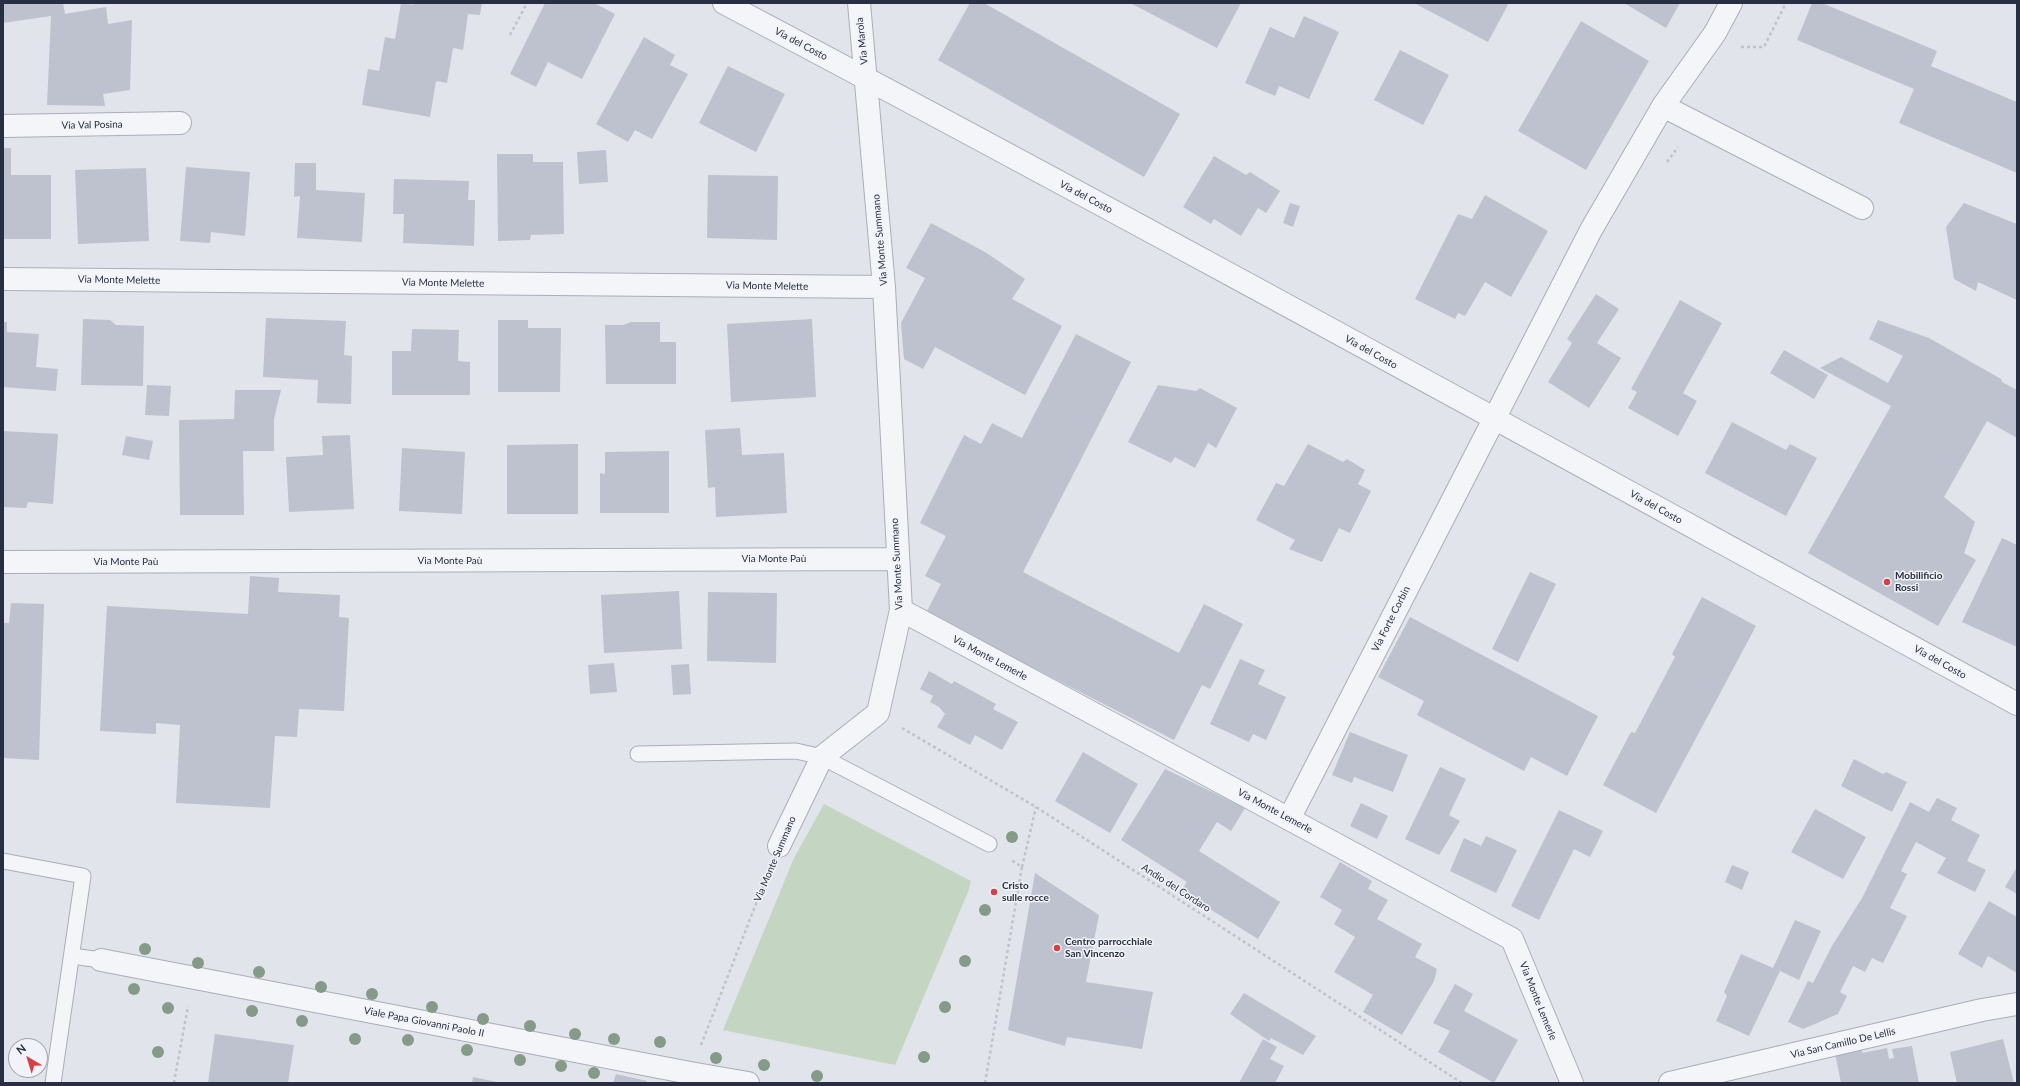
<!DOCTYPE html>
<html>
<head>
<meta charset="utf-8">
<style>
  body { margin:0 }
  #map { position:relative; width:2020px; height:1086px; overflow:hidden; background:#e1e4eb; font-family:Lato,sans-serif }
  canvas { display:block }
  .frame { position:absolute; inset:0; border:4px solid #282f43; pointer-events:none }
  .north { position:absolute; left:8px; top:1038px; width:40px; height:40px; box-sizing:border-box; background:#f1f3f8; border:1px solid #a1a5b0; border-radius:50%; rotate:322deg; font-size:11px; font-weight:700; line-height:16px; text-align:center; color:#282f43 }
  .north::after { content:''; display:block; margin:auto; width:14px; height:18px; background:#d64045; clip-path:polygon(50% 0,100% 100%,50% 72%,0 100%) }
</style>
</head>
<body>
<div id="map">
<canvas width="2020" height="1086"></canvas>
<div class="frame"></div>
<div class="north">N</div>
</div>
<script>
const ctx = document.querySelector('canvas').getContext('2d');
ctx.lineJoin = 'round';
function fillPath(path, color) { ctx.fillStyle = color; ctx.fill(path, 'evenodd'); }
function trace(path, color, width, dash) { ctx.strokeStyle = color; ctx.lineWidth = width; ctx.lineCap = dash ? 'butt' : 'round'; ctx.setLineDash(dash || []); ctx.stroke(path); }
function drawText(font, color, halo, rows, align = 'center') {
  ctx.font = font + ' Lato,sans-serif'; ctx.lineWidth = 3; ctx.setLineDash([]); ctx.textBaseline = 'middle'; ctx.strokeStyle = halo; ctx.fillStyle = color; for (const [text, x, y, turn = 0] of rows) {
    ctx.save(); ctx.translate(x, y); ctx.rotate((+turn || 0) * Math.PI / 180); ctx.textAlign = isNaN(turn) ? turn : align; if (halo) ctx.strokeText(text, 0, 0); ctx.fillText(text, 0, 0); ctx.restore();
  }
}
const green = new Path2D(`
  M824,804L971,881L968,892L895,1065L723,1030L794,858Z`);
const building = new Path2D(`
  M3,3H63L65,14L106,7L108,24L132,20L130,90L103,94L105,106L47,105L51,16L3,23Z
  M401,3L413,5V3H482L480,15L468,14L463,50L453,48L447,83L436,81L430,117L362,105L368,69L379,71L385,37L395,39Z
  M545,3H594L615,14L582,79L548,62L536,87L510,74Z
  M970,3H984L1180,114L1144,177L938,60Z
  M1130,3H1241L1217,48Z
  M1414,3H1509L1488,42Z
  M1624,3H1680L1666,28Z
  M1812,3H1822L1937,51L1931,66L2017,102V173L1899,123L1914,89L1797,40Z
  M1304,16L1339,32L1309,99L1279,86L1275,96L1245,83L1270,27L1294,38Z
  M1581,21L1649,61L1586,170L1518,131Z
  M644,37L675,55L670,65L688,74L652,139L635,130L628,142L596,124Z
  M1400,50L1449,75L1423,125L1374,100Z
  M728,66L785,94L756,152L699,123Z
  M3,148H11V175H51V239H3Z
  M606,150L608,182L579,184L577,152Z
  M497,154H533V162H563L564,234L531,235L530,240L498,241Z
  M1214,156L1246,175L1250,172L1280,191L1266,213L1258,208L1241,236L1214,219L1211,224L1183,207Z
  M295,163H316V190L365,193L362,242L297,238L300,196L294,197Z
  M186,167L250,172L245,236L211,232L210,243L180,241Z
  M146,168L149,241L78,244L75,170Z
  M708,175L778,176L777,240L707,238Z
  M394,179L469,181L468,200H475L474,246L403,243L404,214H393Z
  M1485,195L1548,231L1511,297L1485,282L1465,316L1458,313L1455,319L1415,299L1458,214L1472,219Z
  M1290,203L1300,206L1293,227L1283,223Z
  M1964,203L2017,224V300L1978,282L1976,291L1954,279L1946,227Z
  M931,223L985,252L1025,279L1012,299L1062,326L1025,395L935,347L923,369L904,359L901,323L925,278L906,268Z
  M1596,294L1619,309L1597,343L1621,358L1589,408L1548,382L1572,343L1567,339Z
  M1680,300L1722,323L1683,393L1697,401L1678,436L1628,408L1637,392L1631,389Z
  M266,318L346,321L344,355L352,356L351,404L317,403L318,380L263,377Z
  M83,319L110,320L116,325L144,326L143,386L81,385Z
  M812,319L816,397L731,402L727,324Z
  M498,320H528V328H561L560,392H498Z
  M1878,320L1929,338L2001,379L2002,382L2017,390V438L1987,421L1944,497L1975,522L1964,553L1976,560L1938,626L1808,553L1891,406L1820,368L1841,357L1888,383L1903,356L1869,339Z
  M3,322H7V332L39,334L36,367L58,369L56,391L3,387Z
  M631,322H660V342H676V384H606L605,325H623Z
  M412,329L459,330L458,361L470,362V395H392V351H411Z
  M1076,334L1131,362L1023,572L1179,653L1204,604L1243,624L1210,689L1202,685L1174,740L926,613L941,584L925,576L946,536L920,523L964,435L981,444L992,423L1022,438Z
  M1784,350L1828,375L1814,399L1770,373Z
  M147,385L171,386L169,416L145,415Z
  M1158,385L1196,391L1200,388L1237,408L1216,448L1208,443L1195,468L1175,457L1171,463L1128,442Z
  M235,390H281L274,419V451H243L244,515H180L179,420L234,419Z
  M1732,422L1786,450L1790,444L1817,458L1786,516L1705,473Z
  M740,428L742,455L784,453L787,513L716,517L715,487L708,488L705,430Z
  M3,431L58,434L53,504L28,502L26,508L3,507Z
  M350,435L354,509L289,512L286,457L323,455L322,436Z
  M126,436L153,441L149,460L122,455Z
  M578,444V514H507V445Z
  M1308,444L1343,462L1347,459L1365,470L1358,484L1371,491L1350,533L1339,528L1322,562L1289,549L1295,540L1256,520L1276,483L1284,486Z
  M402,448L465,452L462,514L399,511Z
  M669,451V513H600V473L605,474V452Z
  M2002,538L2017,545V647L1962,622Z
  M1530,572L1556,584L1518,662L1492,649Z
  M250,576L279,578L278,592L340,595L339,617L349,618L344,711L299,709L297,737L275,736L270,808L176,803L180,725L156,723V734L100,731L107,606L248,614Z
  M679,591L682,649L604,653L601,595Z
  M708,592L777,593L776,663L707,661Z
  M1702,597L1756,626L1656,813L1603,785L1631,732L1635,733L1675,657L1672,654Z
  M11,603L44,604L39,760L3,758V623H9Z
  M1410,617L1598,716L1567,776L1531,757L1524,771L1417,715L1424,701L1378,677Z
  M1240,659L1265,670L1258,684L1286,697L1266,740L1253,734L1249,742L1210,724Z
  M614,663L617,692L590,694L588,665Z
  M689,664L691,694L673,695L671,665Z
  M929,671L952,684L954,681L996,704L993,709L1018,722L1002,750L975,735L970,745L937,727L945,714L939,707L930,702L933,696L920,689Z
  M1350,732L1408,755L1393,792L1354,777L1352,783L1332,775Z
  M1083,752L1138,784L1110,833L1055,801Z
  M1854,759L1883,774L1886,772L1907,782L1892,812L1841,786Z
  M1440,767L1466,779L1449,815L1460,821L1439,855L1405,839Z
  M1165,769L1245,808L1231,831L1217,822L1199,851L1280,902L1258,939L1181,891L1187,882L1121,840Z
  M1937,798L1957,808L1951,820L1980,835L1967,861L1986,870L1975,892L1937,873L1946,858L1916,842L1901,871L1907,874L1890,908L1907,916L1883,963L1872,958L1865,972L1853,966L1840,992L1847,996L1838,1014L1803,1029L1788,1022L1808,981L1813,983L1832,946L1862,898L1910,802L1929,812Z
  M1361,803L1388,816L1377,839L1350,826Z
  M1815,809L1866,837L1843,879L1791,852Z
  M1559,810L1603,831L1590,857L1574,849L1539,920L1511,906Z
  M1486,836L1517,850L1496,893L1450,871L1464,838L1481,846Z
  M1340,862L1372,881L1368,889L1388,900L1377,919L1422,944L1415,957L1437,969L1434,981L1402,1035L1363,1012L1373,995L1334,972L1355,937L1334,924L1342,910L1320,897Z
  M1732,865L1749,872L1742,890L1725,882Z
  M2017,867V894L2005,887Z
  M1035,873L1099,915L1086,982L1153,992L1142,1049L1067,1037L1065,1046L1008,1030Z
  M1989,901L2017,917V973L1988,956L1982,968L1958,954Z
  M1795,920L1821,931L1799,980L1780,971L1749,1036L1716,1021L1727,996L1724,992L1741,954L1773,968Z
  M1455,984L1473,994L1464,1011L1518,1040L1494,1083L1438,1052L1450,1031L1433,1023Z
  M1244,993L1316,1036L1303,1055L1271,1038L1269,1041L1230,1014Z
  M215,1034L294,1045L288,1083H208Z
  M1263,1039L1277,1047L1270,1059L1284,1066L1275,1083H1239Z
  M2003,1039L2014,1083H1957L1950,1052Z
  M1912,1046L1919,1083H1841L1835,1053L1862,1047V1053L1887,1048L1889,1059L1894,1058L1892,1049Z
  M616,1074L647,1081L646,1083H613Z
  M473,1077L497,1082V1083H472Z`);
const path = new Path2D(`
  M510,35L527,3
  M1741,47H1764L1786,3
  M1667,162L1678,147
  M902,728L1036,807L1462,1083
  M1022,867L1036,807
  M701,1045L768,873
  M174,1083L188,1006
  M985,1083L1022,867L1010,859`);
const service = new Path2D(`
  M638,754L796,751L822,757L989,844
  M3,861L83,876L53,1083
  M72,956L101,960`);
const pedestrian = new Path2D(`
  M101,960L690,1073L748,1083`);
const minor = new Path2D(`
  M724,3C1157,232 1586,469 2017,704
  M1663,106L1862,208
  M3,126L180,123
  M3,279L884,287
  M3,562L897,559
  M901,610L1512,939L1572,1083
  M1289,819L1591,230L1663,106L1715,33L1731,3
  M779,846L822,757L878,713L901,610L884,287L859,3
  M1670,1083L1982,1010L2017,1004`);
const trees = [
  [1012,837],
  [985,910],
  [145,949],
  [965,961],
  [198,963],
  [259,972],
  [321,987],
  [134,989],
  [372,994],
  [432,1007],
  [945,1007],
  [168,1008],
  [252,1011],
  [483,1019],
  [302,1021],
  [530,1026],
  [575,1034],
  [355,1039],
  [614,1039],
  [408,1040],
  [660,1042],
  [467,1050],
  [158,1052],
  [924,1057],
  [716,1058],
  [520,1060],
  [764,1065],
  [561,1066],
  [594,1073],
  [817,1076]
];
const markers = [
  [1887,582,4,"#d64045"],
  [994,892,4,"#d64045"],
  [1057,948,4,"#d64045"]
];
const streetNames = [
  ["Via Marola",862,41,-96],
  ["Via del Costo",801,44,28],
  ["Via Val Posina",92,125,-1],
  ["Via del Costo",1086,197,28],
  ["Via Monte Summano",880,240,-95],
  ["Via Monte Melette",119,280,1],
  ["Via Monte Melette",443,283,1],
  ["Via Monte Melette",767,286,1],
  ["Via del Costo",1371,352,29],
  ["Via del Costo",1656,507,29],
  ["Via Monte Paù",774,559],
  ["Via Monte Paù",450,561],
  ["Via Monte Paù",126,562],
  ["Via Monte Summano",897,564,-93],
  ["Via Forte Corbin",1391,619,-63],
  ["Via Monte Lemerle",990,658,28],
  ["Via del Costo",1940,662,29],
  ["Via Monte Lemerle",1275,811,28],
  ["Via Monte Summano",775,859,-67],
  ["Andio del Cordaro",1176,888,33],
  ["Via Monte Lemerle",1538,1001,68],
  ["Viale Papa Giovanni Paolo II",424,1022,11],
  ["Via San Camillo De Lellis",1843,1043,-13]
];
const poiNames = [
  ["Mobilificio",1895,576],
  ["Rossi",1895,588],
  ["Cristo",1002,886],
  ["sulle rocce",1002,898],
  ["Centro parrocchiale",1065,942],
  ["San Vincenzo",1065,954]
];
fillPath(green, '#c4d5c2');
fillPath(building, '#bec2ce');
trace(service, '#aaaeb9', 17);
trace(pedestrian, '#aaaeb9', 24);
trace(minor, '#aaaeb9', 24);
trace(path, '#bfc2c9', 2.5, [3, 3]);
trace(service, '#f4f5f8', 15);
trace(pedestrian, '#f4f5f8', 22);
trace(minor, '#f4f5f8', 22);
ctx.fillStyle = '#849b87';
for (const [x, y] of trees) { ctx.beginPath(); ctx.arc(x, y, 6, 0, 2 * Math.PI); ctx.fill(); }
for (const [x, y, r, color] of markers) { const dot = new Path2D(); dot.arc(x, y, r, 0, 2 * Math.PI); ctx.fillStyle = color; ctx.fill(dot); trace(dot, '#f1f3f8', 1.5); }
drawText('10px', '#282f43', '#f1f3f8', streetNames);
drawText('bold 10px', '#282f43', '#f1f3f8', poiNames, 'left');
</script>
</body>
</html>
